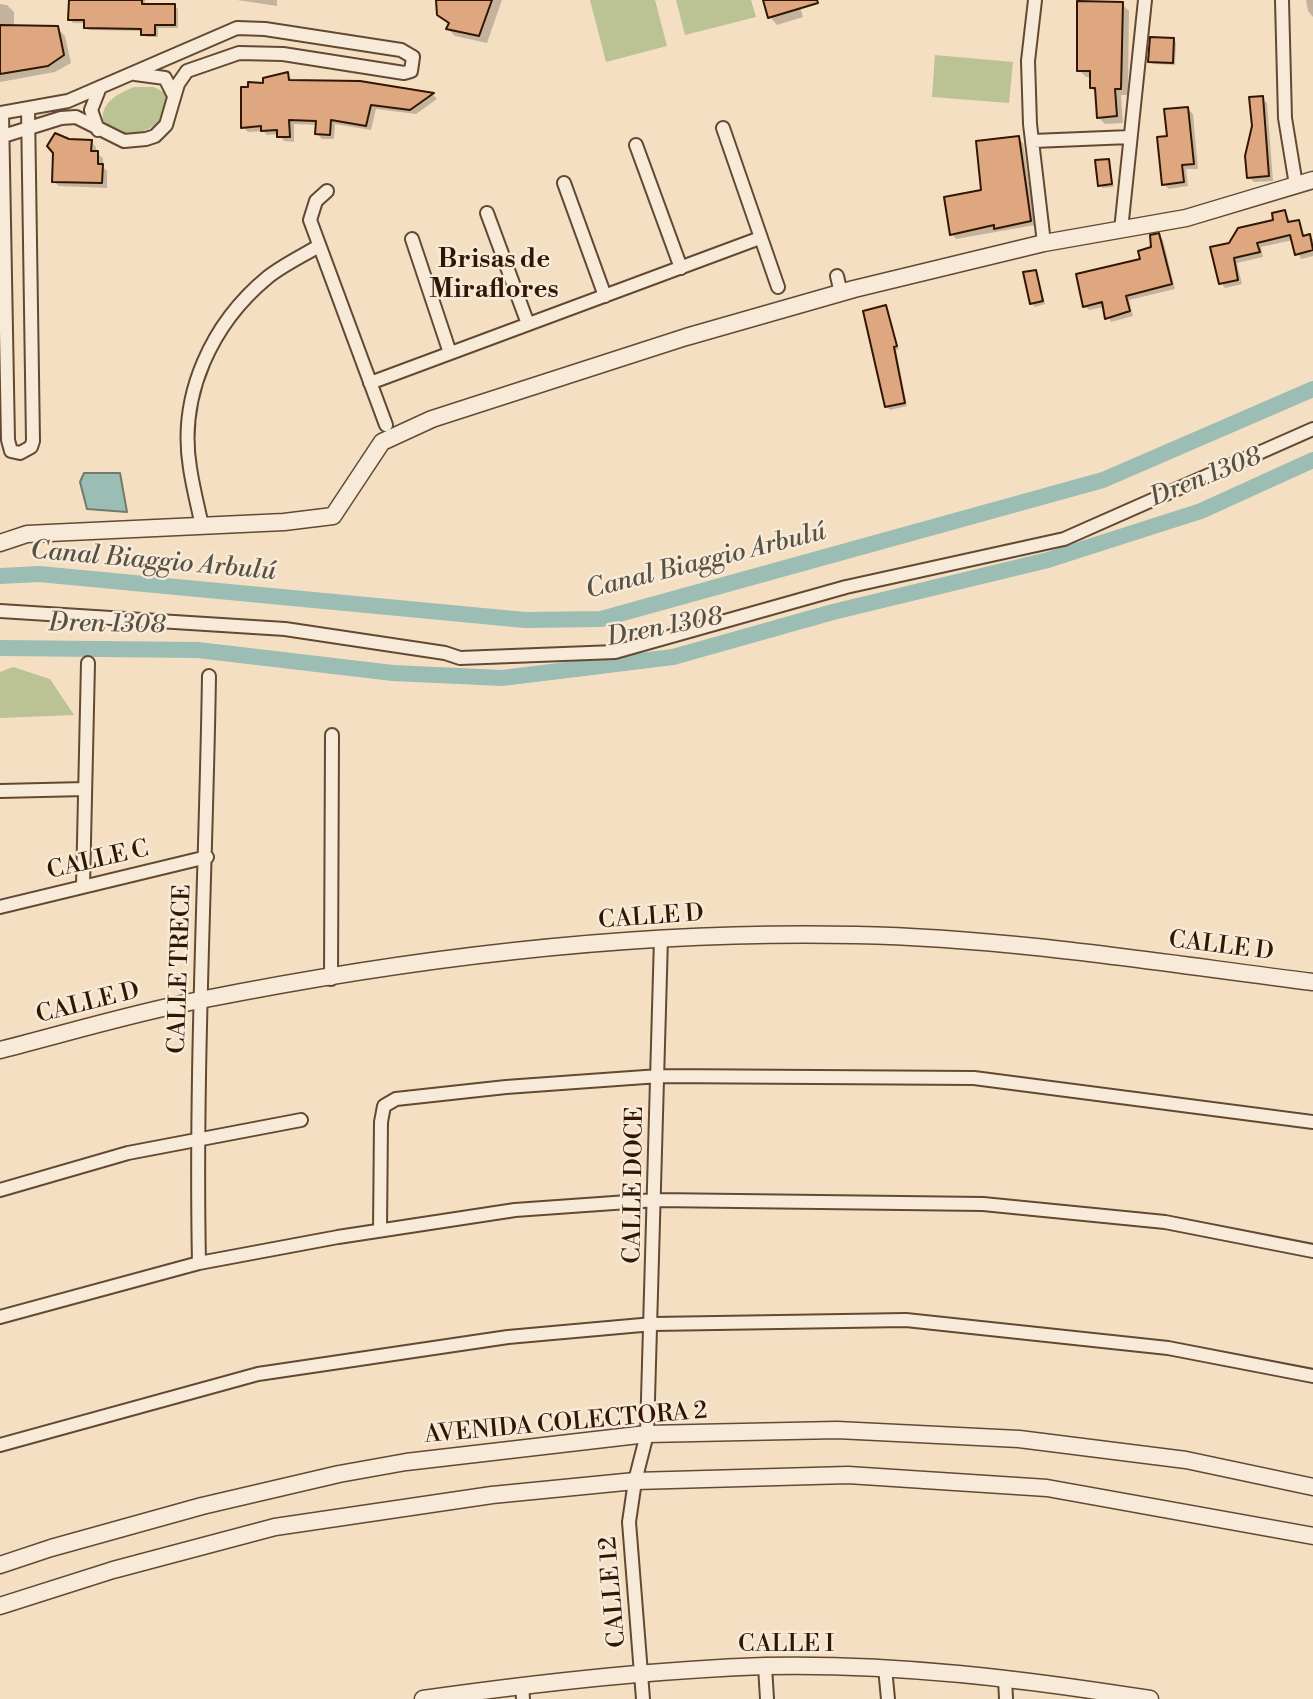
<!DOCTYPE html>
<html>
<head>
<meta charset="utf-8">
<style>
  body { margin:0 }
  canvas { display:block; background:#f4dfc3 }
</style>
</head>
<body>
<canvas width="1313" height="1699"></canvas>
<script>
const ctx = document.querySelector('canvas').getContext('2d');
ctx.lineJoin = 'round';
function fillPath(path, color) { ctx.fillStyle = color; ctx.fill(path, 'evenodd'); }
function trace(path, color, width, dash) { ctx.strokeStyle = color; ctx.lineWidth = width; ctx.lineCap = dash ? 'butt' : 'round'; ctx.setLineDash(dash || []); ctx.stroke(path); }
function drawText(font, color, halo, rows, align = 'center') {
  ctx.font = font + ' "Libre Bodoni",serif'; ctx.lineWidth = 5; ctx.setLineDash([]); ctx.textBaseline = 'middle'; ctx.strokeStyle = halo; ctx.fillStyle = color; for (const [text, x, y, turn = 0] of rows) {
    ctx.save(); ctx.translate(x, y); ctx.rotate((+turn || 0) * Math.PI / 180); ctx.textAlign = isNaN(turn) ? turn : align; if (halo) ctx.strokeText(text, 0, 0); ctx.fillText(text, 0, 0); ctx.restore();
  }
}
const green = new Path2D(`
  M590,0H655L667,46L606,62Z
  M676,0H751L756,17L685,35Z
  M935,55L1013,62L1009,103L932,97Z
  M134,87H154L165,93C178,127 121,149 103,120C101,101 120,93 134,87Z
  M13,667L50,679L74,715L0,718V672Z`);
const water = new Path2D(`
  M84,473H120L127,512L87,509L80,482Z`);
const shadow = new Path2D(`
  M70,0H145V6H175L178,9V28H158V37H146L143,31L89,30L86,23H73L70,19Z
  M237,0H277V6Z
  M439,0H502L487,43L455,36L448,29L450,24L439,14Z
  M764,0H798L803,17L777,25L770,17Z
  M1313,0V17L1308,11L1306,0Z
  M0,4L7,5L14,12V27L57,28L65,36L71,63L55,72L0,82Z
  M1122,4L1129,11L1128,95H1121L1123,123L1105,124L1098,117L1097,93L1091,88L1092,77H1086L1079,70Z
  M1173,39L1176,42L1175,65L1153,64L1150,61Z
  M288,74L293,82L360,83L433,95L437,99L416,114L376,109L371,130L335,124L334,139H322L317,134V125L294,124V142L284,141L279,134L267,135L263,131L248,132L243,127L265,85Z
  M1262,98L1267,103L1273,181L1254,182L1249,177Z
  M1188,109L1193,114L1198,169H1186L1188,186L1169,189L1164,184L1169,137Z
  M1018,138L1023,143L1035,225L956,239L952,234Z
  M69,141L91,142L96,147V153L103,158V167L107,171V188L59,186L53,181Z
  M1108,160L1114,187L1103,188L1099,185Z
  M1285,212L1291,223L1298,222L1305,237L1313,239V256L1301,259L1293,240L1261,247L1263,257L1237,263L1242,284L1225,288L1221,283L1230,244L1276,221Z
  M1158,235L1163,240L1175,289L1129,300L1133,316L1111,322L1104,307L1089,310L1085,306L1153,249Z
  M1036,272L1045,304L1035,307L1031,303Z
  M885,307L899,349L896,350L907,406L890,410L886,406Z`);
const canal = new Path2D(`
  M0,576L39,574L525,620L601,619L1103,480L1313,389
  M0,648L198,650L393,673L502,678L673,657L833,612L1048,560L1201,511L1313,460`);
const building = new Path2D(`
  M69,0H142V4H175V25H155V35H141V29L84,28V20H68Z
  M436,0H492L479,36L446,29L449,23L437,15Z
  M763,0H817L818,3L768,18Z
  M1077,1L1123,2L1121,89H1115L1117,116L1097,118L1095,88H1090V71H1077Z
  M0,25L58,26L64,55L48,66L0,74Z
  M1150,37L1174,38L1173,63L1148,62Z
  M288,72L289,80L360,81L434,93L410,110L371,105L366,126L331,120L330,135L315,134L316,121L289,120L290,137H277V130L261,131V126L241,128V87H248V82L263,83V78Z
  M1263,96L1269,176L1247,178L1245,156L1252,126L1249,97Z
  M1188,107L1194,164L1182,165L1184,182L1162,185L1157,137L1167,136L1164,109Z
  M55,133L69,139L92,140L91,151H98V164H103L102,183L52,182L53,153L47,146Z
  M1019,136L1031,221L994,229V225L950,235L944,197L981,190L976,141Z
  M1109,159L1112,184L1098,186L1095,160Z
  M1285,210L1288,222L1299,220L1303,236L1310,234L1313,250L1295,255L1290,235L1257,243L1260,252L1234,258L1238,280L1219,284L1210,247L1229,243L1238,228L1273,220L1272,213Z
  M1159,233L1172,284L1126,296L1130,311L1105,319L1102,302L1083,307L1076,274L1140,259L1138,251L1151,247L1150,235Z
  M1036,270L1043,301L1030,304L1023,272Z
  M886,305L897,346L894,347L905,403L885,407L863,311Z`);
const minor = new Path2D(`
  M1035,0L1028,61L1030,124L1044,243
  M1282,0L1285,118L1296,185
  M135,74L165,78L174,96
  M0,113L68,101L237,28L265,29L401,50L413,57L411,71L404,73L283,54L239,53L187,71L178,84L166,125L155,136L146,139L124,141L76,117L61,118L0,137
  M2,113L8,440L11,451L20,453L31,447L33,441L28,109
  M723,128L778,287
  M98,130L91,110L100,87
  M1033,141L1130,137
  M636,145L681,268
  M564,183L605,296
  M327,191L316,201L310,220L386,425
  M487,213L528,324
  M1121,230L1145,0
  M412,239L450,353
  M837,276L841,293
  M370,383L760,238
  M202,526C198,507 193,488 190,468C178,395 212,323 268,277C283,265 302,256 319,246
  M0,611L285,629L445,653L460,658L615,652L846,587L1064,539L1313,429
  M0,791L85,789
  M83,886L88,663
  M0,907L207,857
  M331,979L332,735
  M0,1190L128,1153L301,1120
  M380,1230L381,1122L384,1106L396,1099L506,1087L659,1076L974,1078L1313,1122
  M199,1263C195,1067 206,872 209,676
  M0,1317L199,1263L338,1237L515,1210L656,1200L983,1204L1165,1222L1313,1251
  M0,1445L258,1374L508,1337L653,1324L906,1320L1168,1348L1313,1376
  M765,1666L767,1699
  M885,1668L888,1699
  M1005,1678L1006,1699
  M522,1685L523,1699
  M643,1699L629,1522L635,1481L647,1434L661,938`);
const tertiary = new Path2D(`
  M0,543L27,534L284,522L333,516L382,442L432,419L686,337L854,289L1044,243L1186,218L1313,180
  M0,1050C67,1033 133,1013 200,1000C415,957 637,930 856,935C1009,938 1161,963 1313,982
  M0,1565L51,1548L202,1506L339,1474L406,1462L647,1434L837,1430L1019,1439L1186,1460L1313,1487
  M0,1606L113,1570L275,1527L492,1495L635,1481L848,1475L1047,1488L1313,1536
  M423,1699C536,1683 650,1670 765,1666C894,1663 1023,1679 1150,1699`);
const streetNames = [
  ["CALLE C",98,861,-13],
  ["CALLE D",651,918,-4],
  ["CALLE D",1221,947,7],
  ["CALLE TRECE",181,969,-88],
  ["CALLE D",88,1004,-14],
  ["CALLE DOCE",635,1185,-89],
  ["AVENIDA COLECTORA 2",566,1424,-5],
  ["CALLE 12",614,1592,-95],
  ["CALLE I",786,1645]
];
const neighbourhoodNames = [
  ["Brisas de",494,261],
  ["Miraflores",494,291]
];
const waterNames = [
  ["Dren 1308",1206,478,-22],
  ["Canal Biaggio Arbulú",153,562,5],
  ["Canal Biaggio Arbulú",706,562,-14],
  ["Dren 1308",107,625,1],
  ["Dren 1308",665,628,-11]
];
fillPath(green, '#bbc294');
fillPath(water, '#9cbdb3');
trace(water, '#717b6d', 2);
fillPath(shadow, '#0003');
trace(canal, '#9cbdb3', 16);
fillPath(building, '#dfa780');
trace(building, '#311703', 2);
trace(minor, '#624933', 16);
trace(tertiary, '#624933', 19);
trace(minor, '#f8ead8', 12);
trace(tertiary, '#f8ead8', 16);
drawText('24px', '#311703', '#f8ead8', streetNames);
drawText('bold 26px', '#311703', '#f8ead8', neighbourhoodNames);
drawText('italic 26px', '#565141', '#f8ead8', waterNames);
</script>
</body>
</html>
